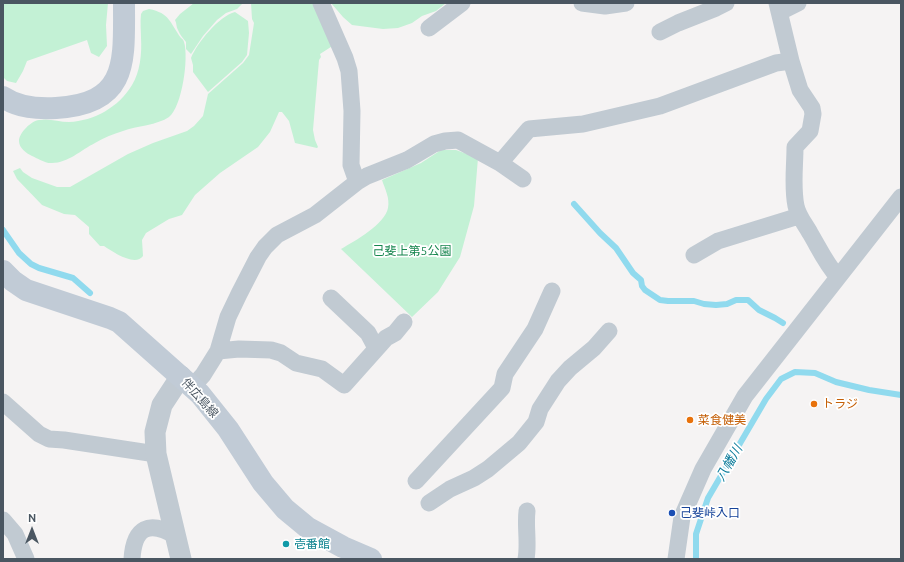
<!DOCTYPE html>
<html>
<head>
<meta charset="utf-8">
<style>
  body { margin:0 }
  #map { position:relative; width:904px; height:562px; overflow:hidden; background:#f5f3f3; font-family:Ubuntu,sans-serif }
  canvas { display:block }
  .frame { position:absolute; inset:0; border:4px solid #4a5661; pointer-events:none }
  .north { position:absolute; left:12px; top:510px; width:40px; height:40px; -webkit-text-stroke:3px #fff; paint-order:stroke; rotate:0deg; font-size:11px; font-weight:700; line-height:16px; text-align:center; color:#4a5661 }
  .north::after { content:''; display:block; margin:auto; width:14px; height:18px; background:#4a5661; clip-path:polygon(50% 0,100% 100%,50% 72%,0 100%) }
</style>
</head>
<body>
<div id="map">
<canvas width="904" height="562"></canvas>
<div class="frame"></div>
<div class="north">N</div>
</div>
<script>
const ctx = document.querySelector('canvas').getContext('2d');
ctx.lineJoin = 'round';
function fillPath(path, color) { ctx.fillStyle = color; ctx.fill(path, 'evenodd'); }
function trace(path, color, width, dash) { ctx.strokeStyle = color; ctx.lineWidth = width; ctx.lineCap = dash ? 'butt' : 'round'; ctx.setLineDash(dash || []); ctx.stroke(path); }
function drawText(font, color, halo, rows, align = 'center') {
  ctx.font = font + ' Ubuntu,"Noto Sans JP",sans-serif'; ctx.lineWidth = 3.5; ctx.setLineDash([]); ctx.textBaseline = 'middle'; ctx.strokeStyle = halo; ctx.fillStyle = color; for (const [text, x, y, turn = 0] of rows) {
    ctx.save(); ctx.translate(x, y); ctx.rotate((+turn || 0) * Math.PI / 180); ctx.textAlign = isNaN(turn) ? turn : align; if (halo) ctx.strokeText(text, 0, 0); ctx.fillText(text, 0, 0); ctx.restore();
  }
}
const green = new Path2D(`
  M3,3H108L106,25L107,46L99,57L91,53L87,40L27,61L23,71L16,83L7,81L3,77Z
  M194,3H243L237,9L226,13L217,20L203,36L191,54L186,49V42C183,38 180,35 178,30C176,27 177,24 175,20L180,14Z
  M251,3H315L334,45L320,54L321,57L319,60L313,130L315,140L318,147L317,148L295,143L289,121L282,112H279L270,132L258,147L220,173L195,195L182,215L169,219L146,233L142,240L143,256C135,267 113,252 104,246H100L89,234V227L75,215L64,214L42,205L17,179L13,171L20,168L23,172L32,178L57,187H70L128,154L153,143L187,131L194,126L203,116L208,94L243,63L249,55L254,23L252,19Z
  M331,3H446L436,11L422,16L412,23L398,28L383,29L352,25L343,17Z
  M149,9C170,13 170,23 181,38C183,40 183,39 184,42C189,58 182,107 169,117C158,125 136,126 123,131C113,134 103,138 95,143C81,150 68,163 52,163C46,164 37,158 32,156C26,153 19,148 19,141C19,133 31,121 39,120C49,118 59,122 69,122C94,121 119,107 132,85C140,72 142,54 141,38C141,31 140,22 141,14L143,11Z
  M235,12L248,21L249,33L247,55L242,62L208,92L193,72V65L191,58C197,43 219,16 235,12Z
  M441,150H456L478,158L474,206L460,257L438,292L412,317L341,249C355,241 385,224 388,208C390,198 385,189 382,180L421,163Z`);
const stream = new Path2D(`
  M574,204L600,233L616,248L633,273L641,280L642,286L645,290L660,300L668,301H694L704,304L716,305L727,304L736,300H748L759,310L775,318L783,323
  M3,230L19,253L31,264L39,268L73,278L90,293
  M696,559V534L708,498L766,399L781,379L795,372L815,373L836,382L869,390L901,395`);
const minor = new Path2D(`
  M321,3L345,58L349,71L352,111L351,165L357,182
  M582,3L605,6L626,3
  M777,3L791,61
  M780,12L798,3
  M429,28L462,3
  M660,32L678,23L716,8L726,3
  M500,163L529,129L583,124L660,106L776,63L791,61L800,90L812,108L813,114L810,131L795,147C795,166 792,187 796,206C798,216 805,224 810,233C819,248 826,264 838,277
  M694,255L718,241L799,216
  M331,298L368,333L376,348
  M218,351L239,349L271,350L281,353L296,363L322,369L344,385L386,338L395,333L404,322
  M193,386L203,375L218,351L228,317L239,294L258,257L265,247L277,235L315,215L357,182L367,176L407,160L434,144L445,141L458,140L500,163L523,179
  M3,402L39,434L49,439L64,440L156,454
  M416,481L502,388L505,374L535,329L552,291
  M429,503L450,489L474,478L488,469L519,443L536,422L540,409L558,381L570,368L594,348L609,331
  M3,520L15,534L26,559
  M132,559C134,527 149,520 176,536
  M526,559C529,543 525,527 527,511
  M676,559L682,517L703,469L745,396L901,197`);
const tertiary = new Path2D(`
  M181,376L162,405L155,432L156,454L181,559`);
const secondary = new Path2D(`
  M3,97C19,108 38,109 56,108C129,104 124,61 124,3
  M3,271L13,281L26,290L110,318L119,322L200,394L228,429L263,483L285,509L308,528L343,547L371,559`);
const markers = [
  [814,404,4,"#e8710a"],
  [690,420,4,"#e8710a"],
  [672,513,4,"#1a4fb4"],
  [286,544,4,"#0f9aa8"]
];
const parkNames = [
  ["己斐上第5公園",412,251]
];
const streetNames = [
  ["伴広島線",200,398,48]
];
const foodNames = [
  ["トラジ",822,404],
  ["菜食健美",698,420]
];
const transitNames = [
  ["己斐峠入口",680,513]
];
const cultureNames = [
  ["壱番館",294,544]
];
const waterNames = [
  ["八幡川",729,463,-60]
];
fillPath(green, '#c3f1d5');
trace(stream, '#90daee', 6);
trace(minor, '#c1cad2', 17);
trace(tertiary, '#c1cad2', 21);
trace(secondary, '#c1cbd6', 22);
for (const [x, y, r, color] of markers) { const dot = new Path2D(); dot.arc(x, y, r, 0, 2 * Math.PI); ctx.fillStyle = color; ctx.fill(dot); trace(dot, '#fff', 1.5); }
drawText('12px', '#17864f', '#fff', parkNames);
drawText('12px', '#4a5661', '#fff', streetNames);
drawText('12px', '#c56008', '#fff', foodNames, 'left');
drawText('12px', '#164399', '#fff', transitNames, 'left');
drawText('12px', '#0d838f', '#fff', cultureNames, 'left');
drawText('italic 13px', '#0c7c9b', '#fff', waterNames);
</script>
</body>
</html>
